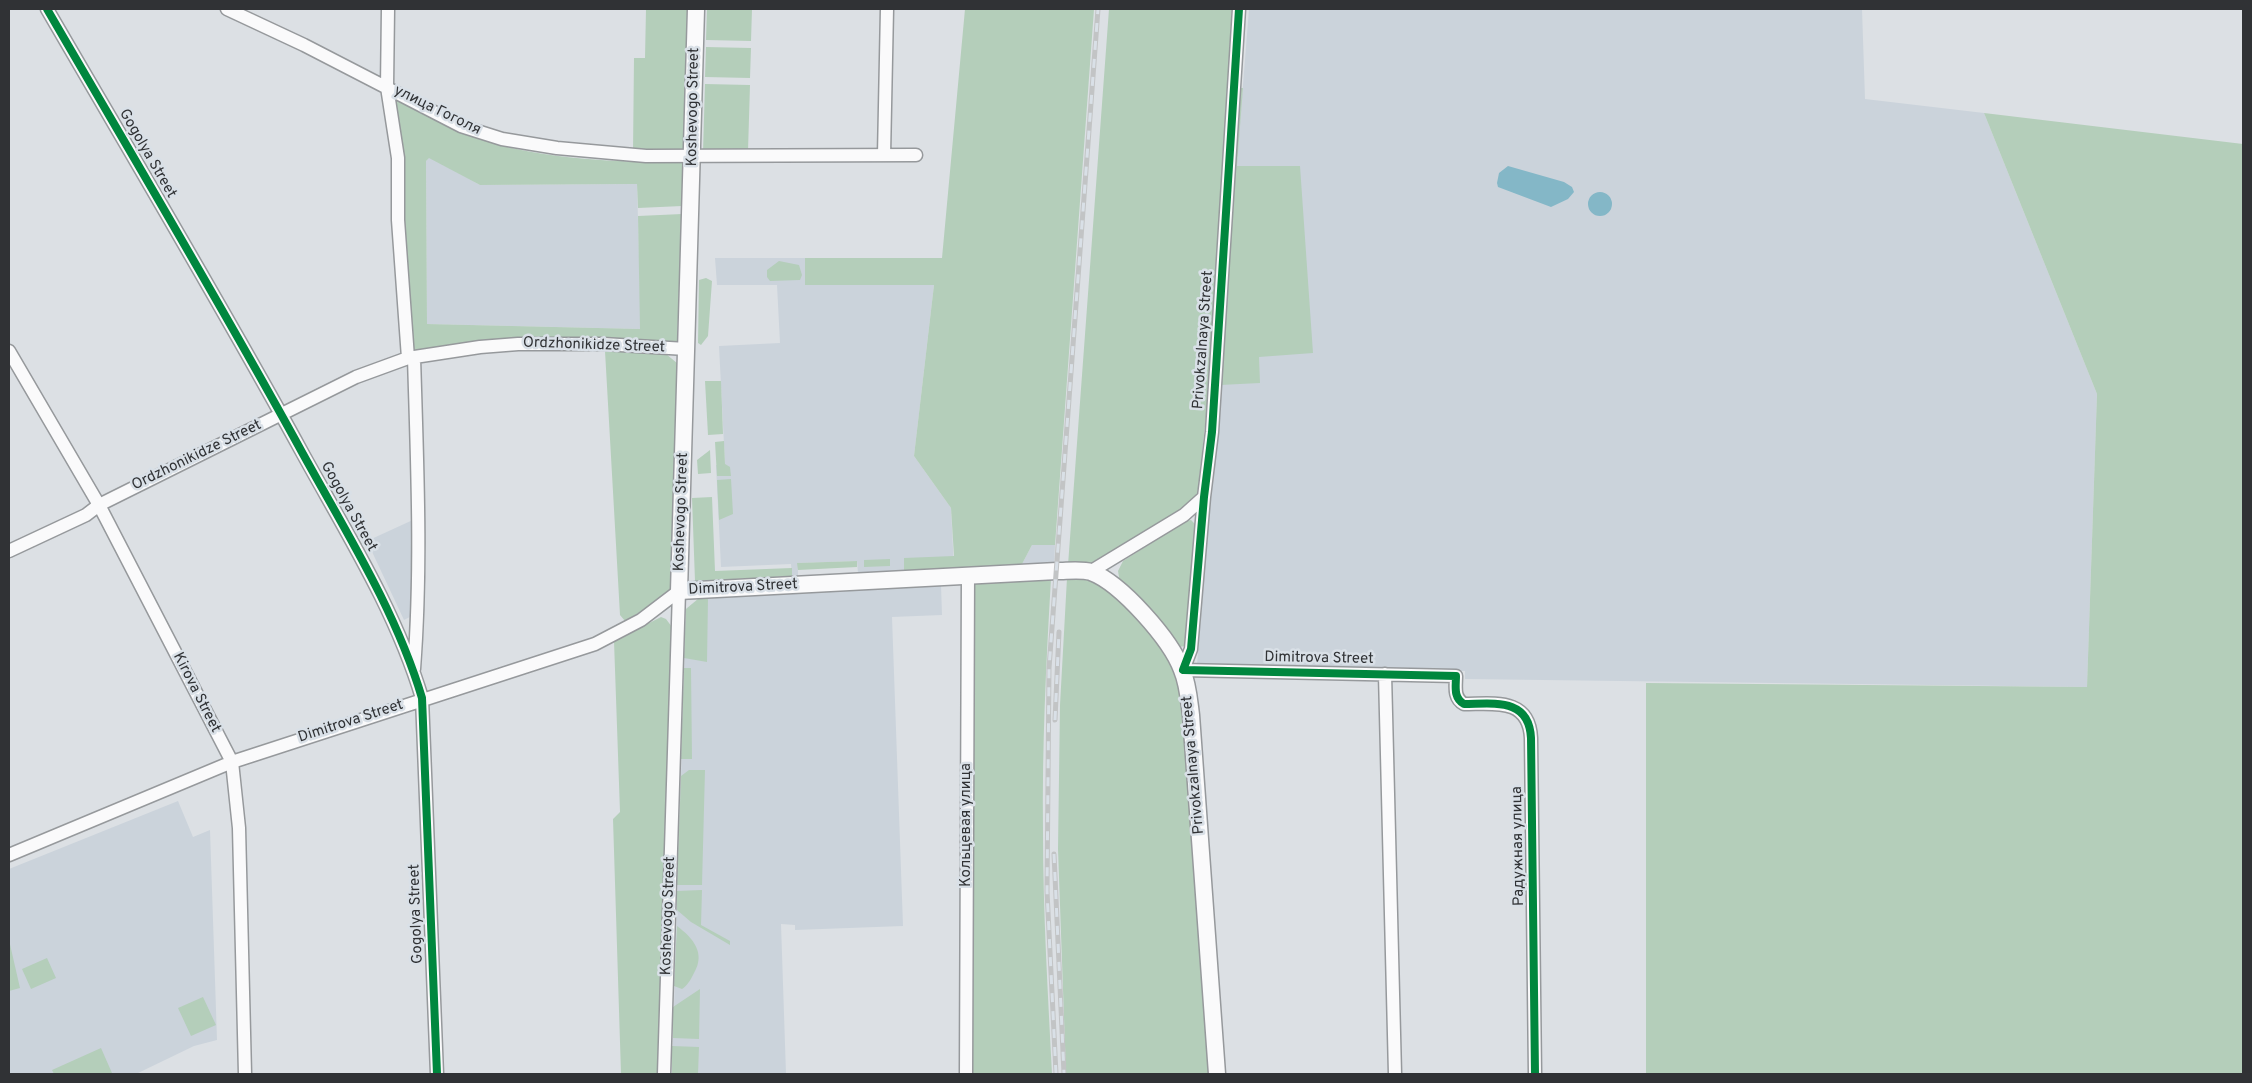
<!DOCTYPE html>
<html>
<head>
<meta charset="utf-8">
<style>
  body { margin:0 }
  #map { position:relative; width:2252px; height:1083px; overflow:hidden; background:#dce0e4; font-family:Overpass,sans-serif }
  canvas { display:block }
  .frame { position:absolute; inset:0; border:10px solid #303235; pointer-events:none }
</style>
</head>
<body>
<div id="map">
<canvas width="2252" height="1083"></canvas>
<div class="frame"></div>
</div>
<script>
const ctx = document.querySelector('canvas').getContext('2d');
ctx.lineJoin = 'round';
function fillPath(path, color) { ctx.fillStyle = color; ctx.fill(path, 'evenodd'); }
function trace(path, color, width, dash) { ctx.strokeStyle = color; ctx.lineWidth = width; ctx.lineCap = dash ? 'butt' : 'round'; ctx.setLineDash(dash || []); ctx.stroke(path); }
function drawText(font, color, halo, rows, align = 'center') {
  ctx.font = font + ' Overpass,sans-serif'; ctx.lineWidth = 5; ctx.setLineDash([]); ctx.textBaseline = 'middle'; ctx.strokeStyle = halo; ctx.fillStyle = color; for (const [text, x, y, turn = 0] of rows) {
    ctx.save(); ctx.translate(x, y); ctx.rotate((+turn || 0) * Math.PI / 180); ctx.textAlign = isNaN(turn) ? turn : align; if (halo) ctx.strokeText(text, 0, 0); ctx.fillText(text, 0, 0); ctx.restore();
  }
}
const built = new Path2D(`
  M1249,9H1862L1865,99L1984,113L2097,394L2087,687L1465,679V671L1197,665Z
  M429,157L480,185L637,184L641,329L427,324L426,161Z
  M715,258H805V285H934L914,456L951,508L954,569L858,573L857,561L798,563V576H792L791,564L721,567L716,465L725,464L719,346L780,343L777,285H717Z
  M415,519L416,614L404,620L367,541Z
  M1032,545H1055L1054,564L1021,566Z
  M941,585L942,615L892,617L903,926L795,930V925L781,924L786,1074H672L686,609L698,599Z
  M178,801L193,837L210,830L217,1040L194,1046L136,1074H9V869Z`);
const green = new Path2D(`
  M646,9H687L685,152H633L634,58H645Z
  M707,9H752L751,41L706,40Z
  M965,9H1094L1055,545H1032L1021,566L904,571V558L954,556L951,508L914,456L934,285H805V258H942Z
  M1109,9H1232L1208,399L1198,489L1196,497L1185,509L1089,564L1068,565Z
  M706,47L751,48L750,78L705,77Z
  M705,84L750,85L748,151L703,152Z
  M1239,88H1243L1237,166H1300L1313,353L1259,357L1260,383L1220,385Z
  M395,97C422,111 449,127 477,138C533,159 624,163 684,162L682,206L638,208L637,184L480,185L429,158L426,161L427,324L640,329L638,216L682,214L677,342L417,352L413,349L392,101Z
  M1984,113L2243,144V1074H1646V683L2087,687L2097,394Z
  M779,261L799,265L802,275L800,280L770,281L767,277V270Z
  M706,278L712,281L708,336L701,345L698,343L699,280Z
  M605,351L666,354L677,363L671,587L665,597L625,621L620,615Z
  M705,381H721L723,434L708,435Z
  M724,441L725,464L730,467L731,476H717L715,442Z
  M710,450L711,473L698,474L697,460Z
  M731,479L733,514L719,520L717,480Z
  M712,497L715,571L792,568V576L695,581L692,498Z
  M1191,520L1197,526L1186,646L1179,647L1120,583L1118,571L1123,561L1186,521Z
  M890,559V566L864,567V560Z
  M857,561V567L798,570L797,563Z
  M1067,578L1087,579L1098,584L1125,605L1164,648L1181,681L1209,1074H1066L1058,849L1060,705Z
  M1051,579C1046,663 1042,748 1043,832C1043,913 1048,994 1052,1074H969L971,583Z
  M708,598L707,662L684,658L686,609L698,599Z
  M661,617L666,619L672,627L659,1074H621L613,819L620,812L614,641Z
  M684,668H691L692,759H681Z
  M689,770H705L702,885H677L681,776Z
  M702,890L701,925L730,941V945L691,922L677,910V891Z
  M677,926C693,938 706,953 694,973C691,979 688,985 682,989L674,986Z
  M9,940L20,988L9,991Z
  M47,958L56,978L31,989L22,969Z
  M700,989L699,1039L673,1038V1007Z
  M203,997L216,1025L191,1036L178,1008Z
  M672,1046L699,1047L698,1074H672Z
  M101,1048L112,1073L54,1074L52,1070Z`);
const water = new Path2D(`
  M1508,166L1564,182L1572,187L1574,192L1568,199L1551,207L1498,187L1497,183L1499,173Z
  M1588 204a12 12 0 1 1 24 0a12 12 0 1 1-24 0Z`);
const minor = new Path2D(`
  M47,9C133,157 221,304 303,454C346,532 396,611 422,698L437,1074
  M227,9L304,45L461,126L502,139L557,148L646,156L916,155
  M388,9L387,87L398,158V220L408,358
  M1239,9L1212,432L1204,497L1191,649L1183,670L1456,676C1456,686 1453,698 1464,704C1493,704 1529,697 1531,738L1535,1074
  M884,155L887,9
  M9,351L99,505L232,762L239,828L245,1074
  M414,357C417,461 422,565 414,669
  M9,551L86,515L99,505L356,377L408,358L480,347L518,344H603L686,349
  M1090,572L1184,515L1204,497
  M1385,674L1395,1074
  M9,855L232,762L595,644L641,620L679,591
  M664,1074L679,591
  M966,1074L968,575`);
const major = new Path2D(`
  M696,9L679,591L1057,571C1067,571 1082,569 1091,572C1121,583 1171,640 1182,670C1188,684 1189,700 1191,715L1217,1074`);
const rail = new Path2D(`
  M1055,720L1059,632
  M1054,854L1064,1074
  M1056,1074L1047,891L1049,668L1098,9`);
const cycleway = new Path2D(`
  M47,9C133,157 221,304 303,454C346,532 396,611 422,698L437,1074
  M1239,9L1212,432L1204,497L1191,649L1183,670L1456,676C1456,686 1453,698 1464,704C1493,704 1529,697 1531,738L1535,1074`);
const streetNames = [
  ["Koshevogo Street",694,107,-89],
  ["улица Гоголя",437,111,26],
  ["Gogolya Street",147,154,60],
  ["Privokzalnaya Street",1204,340,-86],
  ["Ordzhonikidze Street",594,346,2],
  ["Ordzhonikidze Street",197,456,-26],
  ["Gogolya Street",348,507,61],
  ["Koshevogo Street",682,512,-88],
  ["Dimitrova Street",743,588,-3],
  ["Dimitrova Street",1319,659,1],
  ["Kirova Street",196,693,63],
  ["Dimitrova Street",351,722,-18],
  ["Privokzalnaya Street",1194,765,-95],
  ["Кольцевая улица",967,825,-90],
  ["Радужная улица",1519,846,-91],
  ["Gogolya Street",417,914,-92],
  ["Koshevogo Street",669,916,-88]
];
fillPath(built, '#cbd3db');
fillPath(green, '#b4ceba');
fillPath(water, '#84b7c7');
trace(minor, '#96999c', 15);
trace(major, '#96999c', 19);
trace(minor, '#fafafb', 12);
trace(major, '#fafafb', 16);
trace(rail, '#c2c4c5', 5);
trace(rail, '#d9e0e7', 3, [9]);
trace(cycleway, '#00873e', 8);
drawText('15px', '#303235', '#d9e0e7', streetNames);
</script>
</body>
</html>
